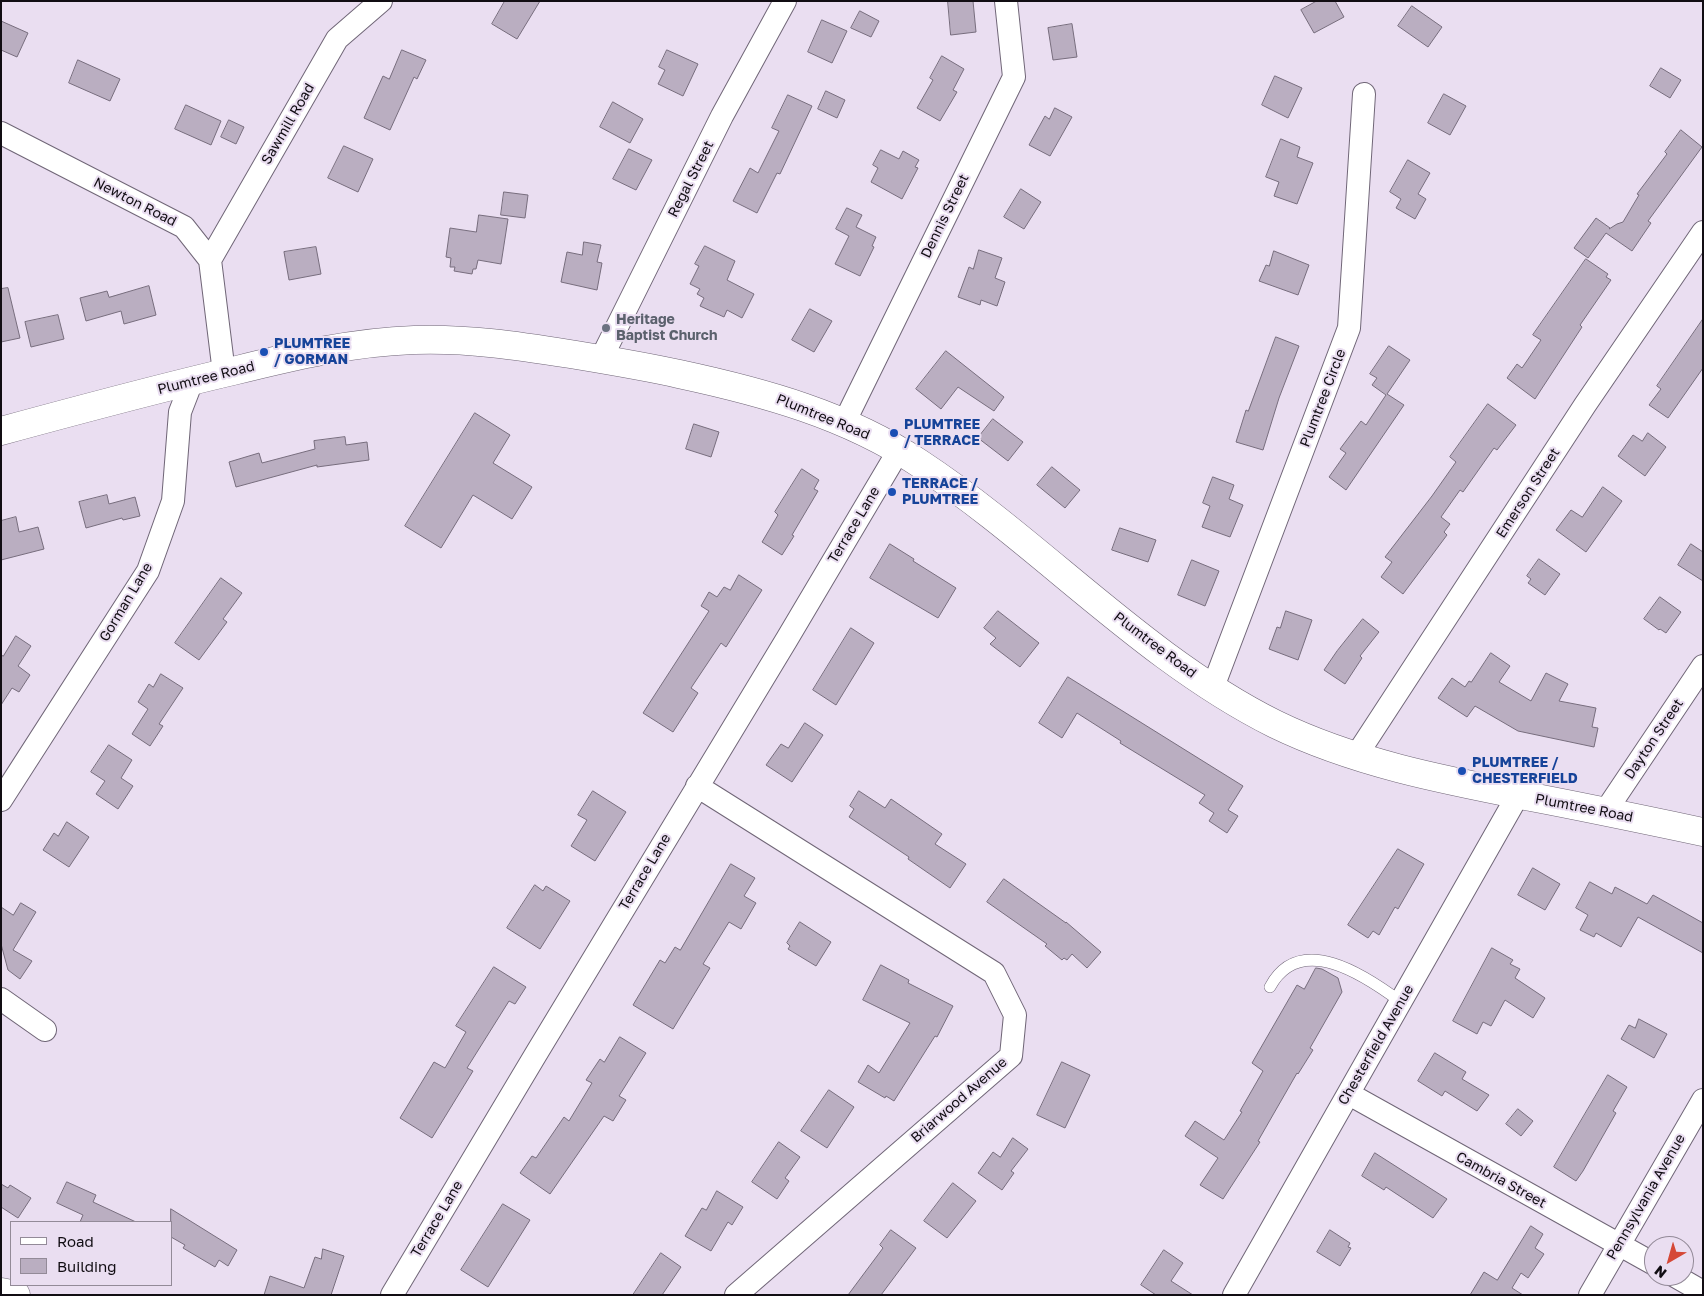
<!DOCTYPE html>
<html>
<head>
<meta charset="utf-8">
<style>
  body { margin:0 }
  #map { position:relative; width:1704px; height:1296px; overflow:hidden; background:#eadef1; font-family:"Golos Text",sans-serif }
  canvas { display:block }
  .frame { position:absolute; inset:0; border:2px solid #110d13; pointer-events:none }
  .legend { position:absolute; left:10px; top:1221px; width:162px; height:65px; box-sizing:border-box; background:#eadef1; border:1px solid #938a98; margin:0; padding:6px 9px; list-style:none; font-size:15px; color:#110d13 }
  .legend li { display:flex; align-items:center; gap:10px; height:25px }
  .legend b { width:25px; border:1px solid #938a98 }
  .north { position:absolute; left:1644px; top:1236px; width:50px; height:50px; box-sizing:border-box; background:#eadef1; border:1px solid #938a98; border-radius:50%; rotate:218deg; font-size:14px; font-weight:700; line-height:20px; text-align:center; color:#110d13 }
  .north::after { content:''; display:block; margin:auto; width:18px; height:22px; background:#d54837; clip-path:polygon(50% 0,100% 100%,50% 72%,0 100%) }
</style>
</head>
<body>
<div id="map">
<canvas width="1704" height="1296"></canvas>
<div class="frame"></div>
<ul class="legend">
<li><b style="height:6px;background:#fff"></b>Road</li>
<li><b style="height:14px;background:#baaec1"></b>Building</li>
</ul>
<div class="north">N</div>
</div>
<script>
const ctx = document.querySelector('canvas').getContext('2d');
ctx.lineJoin = 'round';
function fillPath(path, color) { ctx.fillStyle = color; ctx.fill(path, 'evenodd'); }
function trace(path, color, width, dash) { ctx.strokeStyle = color; ctx.lineWidth = width; ctx.lineCap = dash ? 'butt' : 'round'; ctx.setLineDash(dash || []); ctx.stroke(path); }
function drawText(font, color, halo, rows, align = 'center') {
  ctx.font = font + ' "Golos Text",sans-serif'; ctx.lineWidth = 4; ctx.setLineDash([]); ctx.textBaseline = 'middle'; ctx.strokeStyle = halo; ctx.fillStyle = color; for (const [text, x, y, turn = 0] of rows) {
    ctx.save(); ctx.translate(x, y); ctx.rotate((+turn || 0) * Math.PI / 180); ctx.textAlign = isNaN(turn) ? turn : align; if (halo) ctx.strokeText(text, 0, 0); ctx.fillText(text, 0, 0); ctx.restore();
  }
}
const building = new Path2D(`
  M505,1H540L517,39L492,24Z
  M948,1H973L976,32L951,35Z
  M1317,1H1335L1344,17L1314,33L1301,10Z
  M1412,6L1442,27L1428,47L1398,26Z
  M860,11L879,21L871,37L851,28Z
  M822,20L847,31L832,63L808,52Z
  M1,21L28,33L17,57L1,50Z
  M1072,24L1077,57L1053,60L1048,28Z
  M402,50L426,60L417,79L414,77L390,130L364,118L383,76L389,79Z
  M667,50L698,64L683,96L658,84L665,70L659,67Z
  M942,56L964,69L953,90L957,92L940,121L917,108L933,80L930,78Z
  M78,60L120,79L110,101L69,83Z
  M1661,68L1681,80L1670,98L1650,86Z
  M1275,76L1302,88L1288,118L1262,105Z
  M826,91L845,100L837,118L818,109Z
  M1444,94L1466,106L1450,135L1428,123Z
  M788,95L812,106L780,174L777,173L757,213L733,201L750,168L758,173L779,131L772,128Z
  M613,102L643,119L630,143L600,127Z
  M186,105L221,121L211,145L175,129Z
  M1055,108L1072,117L1050,156L1029,145L1045,116L1049,119Z
  M229,120L244,127L236,144L221,137Z
  M1681,130L1702,147L1648,221L1651,223L1632,251L1606,233L1588,258L1574,248L1596,218L1610,228L1609,229L1617,224L1623,222L1639,195L1637,194L1667,154L1665,152Z
  M1281,139L1300,147L1297,157L1313,163L1297,204L1274,196L1279,182L1266,177Z
  M344,146L373,159L358,192L328,178Z
  M629,149L652,160L636,190L613,179Z
  M881,150L899,159L903,151L919,160L915,167L918,168L902,199L871,182L878,168L873,165Z
  M1408,160L1430,173L1418,194L1426,199L1415,219L1396,208L1401,199L1390,192Z
  M1021,189L1041,202L1024,229L1004,217Z
  M504,192L528,195L525,218L501,215Z
  M847,208L862,215L856,227L876,237L872,246L874,247L860,276L835,264L849,236L836,229Z
  M479,215L508,219L501,264L478,260L476,269H473L472,274L454,271L455,267H450L451,258L446,257L450,228L476,232Z
  M584,242L601,245L597,262L602,263L597,290L561,282L567,252L582,255Z
  M705,246L735,261L727,280L754,294L742,318L727,310L724,317L700,306L704,298L697,294L700,289L690,284L699,266L695,264Z
  M316,247L321,274L289,280L284,252Z
  M979,250L1002,258L995,278L1005,282L997,306L981,300L980,305L958,297L969,267L973,269Z
  M1274,251L1309,265L1298,295L1259,281L1266,265L1269,266Z
  M1586,259L1608,274L1606,277L1611,280L1580,325L1582,327L1535,399L1507,378L1517,364L1522,368L1541,340L1533,335Z
  M149,286L156,315L124,324L121,311L86,321L80,298L107,291L109,297Z
  M8,288L20,338L1,342V289Z
  M810,309L832,321L814,352L792,340Z
  M58,315L64,339L31,347L25,322Z
  M1703,319V368L1668,418L1649,405L1661,389L1657,386Z
  M1276,337L1299,346L1279,398L1263,450L1236,442L1246,410L1248,411Z
  M1389,346L1410,360L1387,394L1404,405L1346,490L1329,477L1346,453L1340,449L1361,421L1366,425L1386,395L1372,385L1377,378L1370,374Z
  M946,351L1004,397L994,411L958,387L941,409L916,389Z
  M1488,404L1516,425L1497,450L1494,448L1463,492L1460,490L1441,517L1450,524L1444,532L1447,535L1403,594L1381,577L1392,562L1385,557L1432,496L1456,462L1450,457Z
  M475,413L510,435L493,463L532,487L512,519L473,495L441,548L405,526Z
  M993,419L1023,442L1008,461L978,438Z
  M694,424L719,432L711,457L686,449Z
  M1648,433L1666,447L1645,476L1618,456L1633,435L1642,441Z
  M345,437L346,445L367,442L369,460L317,467V465L236,487L229,462L259,453L262,463L315,449L314,441Z
  M1052,467L1080,490L1065,508L1037,485Z
  M802,469L819,480L814,489L818,491L792,535L794,536L782,555L762,542L778,515L775,512Z
  M1213,477L1234,485L1229,499L1243,505L1230,537L1202,527L1210,506L1203,503Z
  M1603,487L1622,501L1586,552L1556,530L1571,510L1582,517Z
  M107,495L109,504L135,497L140,516L123,520L122,518L86,528L79,502Z
  M16,517L19,532L38,527L44,549L1,560V521Z
  M1120,528L1156,540L1148,562L1112,550Z
  M890,544L914,559L913,561L956,588L938,618L870,578Z
  M1691,544L1703,552V581L1678,565Z
  M1539,559L1560,574L1545,595L1528,583L1531,579L1527,576Z
  M1192,560L1219,571L1205,606L1178,595Z
  M739,575L762,590L726,647L721,643L691,688L698,693L673,732L643,713L709,611L701,606L709,592L717,597L724,587L730,590Z
  M221,578L242,593L223,619L227,622L199,660L175,643Z
  M1660,597L1681,612L1666,633L1660,629L1659,630L1644,619Z
  M998,611L1039,643L1020,667L990,644L996,638L984,628Z
  M1286,611L1312,620L1298,660L1269,649L1277,627L1280,628Z
  M1363,619L1379,632L1360,656L1362,658L1345,684L1324,670L1337,651Z
  M851,628L874,643L836,705L813,690Z
  M16,636L31,646L18,666L30,675L19,692L12,688L1,705V655L3,656Z
  M1491,653L1510,666L1499,682L1531,701L1546,673L1568,684L1559,701L1596,708L1592,727L1598,728L1594,747L1518,731L1475,706L1467,717L1438,698L1452,678L1465,687L1469,681L1471,682Z
  M161,674L183,688L159,724L163,726L150,746L132,734L148,709L138,702L149,684L153,687Z
  M1068,677L1243,786L1228,810L1238,816L1227,833L1209,821L1214,813L1199,803L1205,795L1120,743L1121,741L1077,713L1062,738L1039,723Z
  M805,723L823,735L792,782L766,765L781,744L788,748Z
  M109,745L132,760L121,778L133,786L118,809L96,794L105,781L91,772Z
  M593,791L626,812L595,861L571,846L587,820L578,815Z
  M859,791L885,808L891,799L942,834L935,844L966,864L950,888L908,859L909,857L849,817L854,809L850,806Z
  M67,822L89,837L69,867L43,850L54,833L58,836Z
  M1398,849L1424,864L1398,909L1395,907L1379,935L1373,931L1368,938L1348,925Z
  M731,864L755,878L744,896L756,903L741,929L729,922L703,964L710,968L673,1029L633,1005L660,960L665,963L675,947L680,950Z
  M1533,868L1560,884L1545,910L1518,895Z
  M1004,879L1066,923V922L1101,952L1087,968L1072,954L1067,960L1064,958L1062,960L1045,946L1047,944L987,902Z
  M1590,882L1612,894L1615,887L1647,904L1653,895L1703,923V953L1638,917L1621,947L1596,933L1594,937L1580,930L1588,915L1576,908Z
  M535,885L543,891L546,886L570,901L540,949L507,928Z
  M21,903L36,912L13,950L32,961L20,979L8,970L1,944V907L13,915Z
  M800,922L831,942L816,966L788,949L790,946L787,943Z
  M1492,948L1513,960L1510,964L1520,969L1515,978L1545,998L1533,1018L1505,1000L1491,1026L1483,1022L1477,1034L1453,1021Z
  M881,965L909,980L908,983L953,1006L937,1037L935,1036L894,1101L886,1096L885,1098L858,1082L868,1065L879,1073L910,1023L863,1000Z
  M494,967L526,987L515,1004L509,1001L467,1068L473,1071L432,1138L400,1118L434,1062L445,1068L466,1032L456,1026Z
  M1316,968L1322,969L1338,978L1342,992L1310,1048L1313,1050L1298,1074L1297,1073L1258,1141L1260,1142L1223,1199L1200,1185L1218,1158L1185,1136L1195,1121L1224,1140L1242,1112L1240,1111L1263,1071L1252,1063L1297,985L1304,989Z
  M1639,1019L1667,1034L1654,1058L1621,1039L1629,1025L1635,1028Z
  M620,1037L646,1053L619,1096L626,1100L613,1121L604,1116L550,1194L520,1173L532,1156L536,1158L564,1117L569,1121L592,1083L586,1080L600,1059L604,1062Z
  M1435,1053L1466,1072L1462,1079L1489,1095L1477,1111L1445,1091L1442,1096L1418,1081Z
  M1062,1062L1090,1075L1065,1128L1037,1115Z
  M1608,1075L1627,1087L1613,1111L1616,1113L1583,1171L1576,1181L1554,1167Z
  M829,1090L854,1107L827,1148L801,1131Z
  M1518,1109L1533,1121L1521,1136L1506,1124Z
  M1013,1138L1028,1149L1011,1171L1014,1173L1002,1190L978,1173L993,1152L1000,1157Z
  M779,1142L800,1157L785,1178L789,1181L777,1199L752,1182Z
  M1375,1153L1447,1199L1433,1218L1386,1187L1384,1190L1362,1176Z
  M67,1182L96,1195L93,1202L136,1222H80L83,1215L57,1203Z
  M953,1183L976,1201L947,1238L924,1221Z
  M1,1184L8,1188L10,1185L31,1198L18,1218L1,1207Z
  M717,1191L743,1207L732,1225L728,1222L711,1251L685,1236L702,1208L706,1210Z
  M503,1204L530,1220L488,1287L461,1270Z
  M171,1209L237,1250L228,1266L219,1260L215,1267L183,1248L185,1245L171,1237Z
  M1531,1226L1543,1234L1535,1248L1544,1254L1528,1278L1521,1273L1512,1288L1523,1295H1470L1484,1272L1497,1280Z
  M891,1230L916,1248L881,1295H848L883,1248L880,1245Z
  M1330,1230L1350,1243L1348,1247L1351,1248L1340,1266L1317,1252Z
  M323,1249L344,1256L331,1295H264L270,1276L304,1288L315,1257L321,1259Z
  M1164,1250L1183,1263L1171,1281L1193,1295H1156L1141,1285Z
  M661,1253L681,1267L662,1295H633Z`);
const lane = new Path2D(`
  M1270,987C1300,931 1366,976 1401,1002`);
const street = new Path2D(`
  M1,133L184,227L210,260L224,373
  M210,260L337,39L381,1
  M601,359L722,116L785,1
  M844,423L1014,77L1006,1
  M1213,687L1349,328L1364,94
  M1356,756L1585,405L1703,232
  M697,786L994,973L1015,1015L1011,1056L736,1295
  M1,800L148,571L173,501L180,412L192,381
  M1605,812L1703,666
  M1,999L45,1030
  M1349,1094L1654,1264
  M1675,1276L1703,1292
  M392,1295L536,1054L787,639L899,450
  M1234,1295L1518,795
  M1590,1295L1703,1100`);
const secondary = new Path2D(`
  M1,431C78,410 156,389 233,371C293,356 353,342 414,340C467,338 519,346 570,354C606,360 643,366 679,374C763,392 847,415 919,463C1042,544 1143,658 1275,724C1355,763 1444,780 1531,797C1589,808 1646,820 1703,832
  M1,1292L16,1295`);
const markers = [
  [606,328,5,"#6b7280"],
  [264,352,5,"#1a4fb4"],
  [894,433,5,"#1a4fb4"],
  [892,492,5,"#1a4fb4"],
  [1462,771,5,"#1a4fb4"]
];
const streetNames = [
  ["Sawmill Road",288,124,-60],
  ["Regal Street",691,179,-63],
  ["Newton Road",135,202,27],
  ["Dennis Street",945,216,-64],
  ["Plumtree Road",206,378,-14],
  ["Plumtree Circle",1323,398,-69],
  ["Plumtree Road",823,417,22],
  ["Emerson Street",1528,493,-57],
  ["Terrace Lane",854,525,-59],
  ["Gorman Lane",126,602,-59],
  ["Plumtree Road",1155,645,37],
  ["Dayton Street",1654,739,-56],
  ["Plumtree Road",1584,808,11],
  ["Terrace Lane",645,872,-59],
  ["Chesterfield Avenue",1376,1045,-60],
  ["Briarwood Avenue",959,1100,-41],
  ["Cambria Street",1501,1180,29],
  ["Pennsylvania Avenue",1646,1197,-60],
  ["Terrace Lane",437,1219,-59]
];
const worshipNames = [
  ["Heritage",616,320],
  ["Baptist Church",616,336]
];
const transitNames = [
  ["PLUMTREE",274,344],
  ["/ GORMAN",274,360],
  ["PLUMTREE",904,425],
  ["/ TERRACE",904,441],
  ["TERRACE /",902,484],
  ["PLUMTREE",902,500],
  ["PLUMTREE /",1472,763],
  ["CHESTERFIELD",1472,779]
];
fillPath(building, '#baaec1');
trace(building, '#776d7d', 1);
trace(lane, '#706677', 12);
trace(street, '#706677', 24);
trace(secondary, '#706677', 29);
trace(lane, '#fff', 11);
trace(street, '#fff', 22);
trace(secondary, '#fff', 28);
for (const [x, y, r, color] of markers) { const dot = new Path2D(); dot.arc(x, y, r, 0, 2 * Math.PI); ctx.fillStyle = color; ctx.fill(dot); trace(dot, '#eadef1', 2); }
drawText('14px', '#110d13', '#eadef1', streetNames);
drawText('bold 14px', '#5b616d', '#eadef1', worshipNames, 'left');
drawText('bold 14px', '#164399', '#eadef1', transitNames, 'left');
</script>
</body>
</html>
